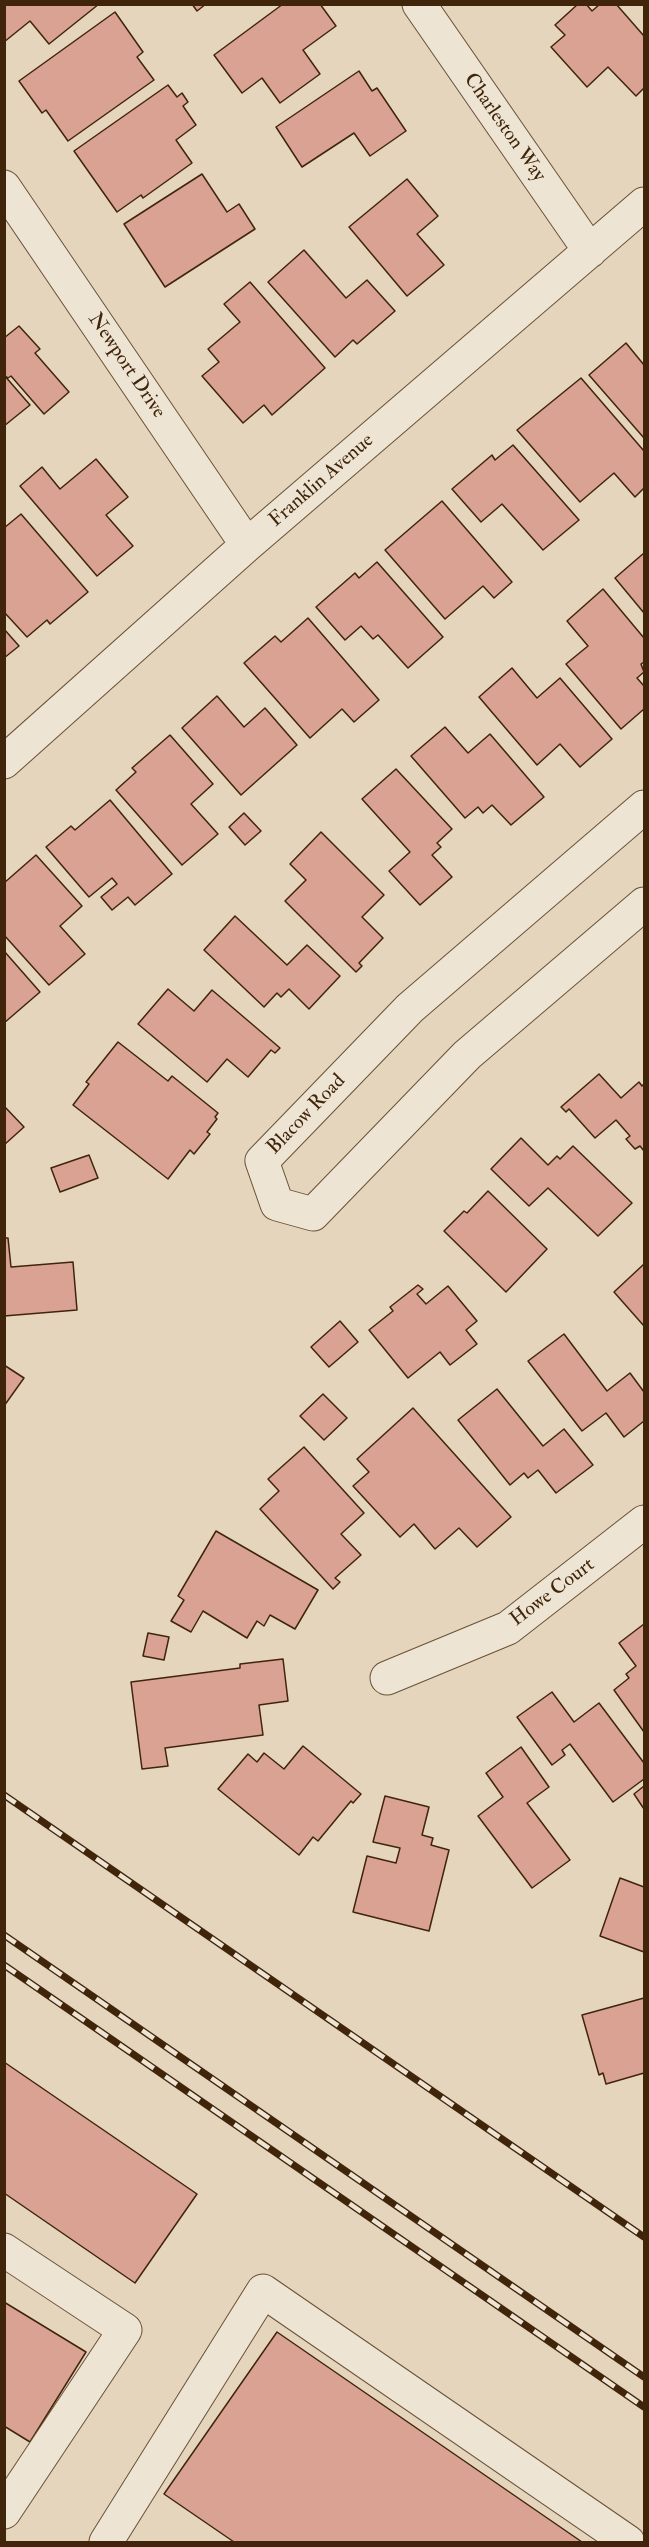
<!DOCTYPE html>
<html>
<head>
<meta charset="utf-8">
<style>
  body { margin:0 }
  #map { position:relative; width:649px; height:2547px; overflow:hidden; background:#e4d5bc; font-family:"IM FELL Double Pica",serif }
  canvas { display:block }
  .frame { position:absolute; inset:0; border:6px solid #40250b; pointer-events:none }
</style>
</head>
<body>
<div id="map">
<canvas width="649" height="2547"></canvas>
<div class="frame"></div>
</div>
<script>
const ctx = document.querySelector('canvas').getContext('2d');
ctx.lineJoin = 'round';
function fillPath(path, color) { ctx.fillStyle = color; ctx.fill(path, 'evenodd'); }
function trace(path, color, width, dash) { ctx.strokeStyle = color; ctx.lineWidth = width; ctx.lineCap = dash ? 'butt' : 'round'; ctx.setLineDash(dash || []); ctx.stroke(path); }
function drawText(font, color, halo, rows, align = 'center') {
  ctx.font = font + ' "IM FELL Double Pica",serif'; ctx.lineWidth = 4.5; ctx.setLineDash([]); ctx.textBaseline = 'middle'; ctx.strokeStyle = halo; ctx.fillStyle = color; for (const [text, x, y, turn = 0] of rows) {
    ctx.save(); ctx.translate(x, y); ctx.rotate((+turn || 0) * Math.PI / 180); ctx.textAlign = isNaN(turn) ? turn : align; if (halo) ctx.strokeText(text, 0, 0); ctx.fillText(text, 0, 0); ctx.restore();
  }
}
const building = new Path2D(`
  M4,4H99L49,44L30,21L4,42Z
  M192,4H206L197,11Z
  M283,4H320L336,26L303,50L320,74L280,103L262,78L242,93L214,55Z
  M578,4H586L592,11L600,4H616L644,36V88L636,96L608,67L587,87L551,47L565,35L555,25Z
  M115,12L143,52L137,57L154,80L68,141L46,110L42,113L19,81Z
  M359,71L372,91L377,88L406,131L370,156L354,133L302,167L276,127Z
  M168,85L177,97L182,93L188,102L183,106L196,125L176,140L192,163L143,198L141,195L117,212L74,151Z
  M202,174L227,212L239,204L255,229L165,287L124,224Z
  M407,179L438,216L417,234L444,265L407,296L349,227Z
  M304,250L346,298L367,280L395,311L357,344L353,340L335,357L268,282Z
  M250,282L325,368L272,415L264,405L243,423L202,376L219,362L208,349L240,322L224,304Z
  M19,326L40,349L35,353L69,392L44,414L11,376L8,378L4,375V338Z
  M626,343L644,365V438L589,375Z
  M4,375L30,405L4,426Z
  M581,378L644,451V488L635,497L614,473L580,502L517,430Z
  M513,445L579,520L543,550L502,504L481,522L452,489L492,455L495,460Z
  M96,459L128,497L106,515L133,546L97,576L20,486L42,467L60,489Z
  M442,501L512,582L494,598L483,586L445,619L385,550Z
  M21,514L88,592L50,624L47,620L27,637L4,612V528Z
  M644,553V613L615,578Z
  M377,562L443,637L408,668L378,635L373,639L361,626L345,640L316,607L355,573L359,578Z
  M603,589L644,638V662L641,664L644,672L637,678L644,686V709L621,729L566,664L588,646L567,621Z
  M308,618L379,700L354,722L342,709L310,738L244,663L275,636L281,642Z
  M4,629L19,646L4,658Z
  M512,668L537,698L560,678L612,739L580,767L560,744L537,765L479,697Z
  M217,696L244,727L265,708L297,745L241,795L182,728Z
  M445,727L468,753L490,734L544,797L511,825L492,805L483,813L478,807L465,818L411,756Z
  M170,735L213,784L191,804L218,834L182,865L116,790L136,772L132,768Z
  M396,769L452,829L437,843L441,847L432,855L452,877L420,905L389,871L410,852L362,799Z
  M110,800L172,874L135,905L128,897L112,910L101,897L117,884L112,878L89,897L46,847L71,826L75,830Z
  M244,813L261,831L245,845L229,827Z
  M321,832L384,895L362,917L383,938L359,963L362,966L356,972L285,901L306,880L290,864Z
  M36,855L82,906L60,926L85,954L49,985L4,935V883Z
  M235,916L287,965L307,945L340,976L309,1009L289,989L281,997L277,993L264,1007L204,950Z
  M4,951L40,992L4,1023Z
  M168,989L194,1011L212,990L280,1048L275,1053L271,1050L248,1077L227,1059L207,1082L138,1024Z
  M118,1042L168,1081L172,1076L218,1113L215,1117L217,1119L207,1132L210,1134L194,1154L190,1150L168,1179L73,1105L89,1084L86,1082Z
  M599,1074L621,1098L639,1082L642,1086L644,1084V1151L640,1146L635,1149L626,1139L630,1136L616,1120L595,1138L569,1109L566,1112L561,1107Z
  M4,1106L24,1127L4,1145Z
  M521,1138L548,1165L557,1156L560,1159L573,1146L632,1203L598,1236L548,1188L529,1206L491,1169Z
  M89,1155L98,1178L60,1192L51,1168Z
  M488,1191L547,1249L506,1292L444,1231L464,1211L467,1213Z
  M4,1238H8L11,1267L73,1262L77,1310L4,1316Z
  M644,1264V1326L614,1292Z
  M418,1285L423,1289L417,1294L426,1304L448,1286L477,1321L466,1330L477,1344L450,1365L440,1352L408,1378L369,1330L393,1311L390,1307Z
  M340,1321L358,1342L329,1367L311,1347Z
  M564,1334L607,1391L630,1373L644,1392V1421L624,1437L606,1413L582,1431L528,1361Z
  M4,1365L24,1378L4,1406Z
  M497,1389L543,1446L564,1429L593,1465L556,1493L538,1470L528,1478L524,1473L510,1485L458,1420Z
  M323,1394L347,1418L324,1440L300,1416Z
  M413,1408L511,1517L477,1547L459,1528L435,1549L414,1524L400,1537L353,1486L369,1472L357,1459Z
  M304,1447L364,1513L341,1534L361,1555L335,1578L340,1582L333,1589L260,1509L279,1491L268,1479Z
  M216,1531L318,1590L295,1629L270,1615L264,1626L257,1621L247,1638L203,1611L191,1632L171,1621L184,1600L178,1596Z
  M644,1624V1732L614,1690L629,1678L626,1674L636,1666L619,1643Z
  M148,1633L169,1637L164,1660L143,1656Z
  M283,1659L288,1701L259,1705L263,1735L165,1748L168,1766L142,1769L131,1682L240,1668V1664Z
  M552,1692L574,1722L599,1703L644,1763V1779L613,1802L570,1744L562,1750L565,1755L552,1765L517,1717Z
  M303,1746L361,1794L353,1803L351,1801L318,1841L313,1837L299,1855L218,1789L248,1754L257,1762L264,1753L284,1769Z
  M521,1747L549,1787L527,1803L570,1860L532,1888L478,1816L503,1797L486,1773Z
  M644,1786V1809L634,1794Z
  M385,1796L429,1807L422,1835L433,1838L431,1845L449,1850L429,1931L353,1912L367,1856L396,1863L400,1848L373,1842Z
  M620,1878L644,1887V1952L600,1936Z
  M644,1998V2073L606,2084L603,2073L599,2075L582,2015Z
  M4,2062L197,2194L135,2283L4,2193Z
  M4,2302L86,2352L30,2442L4,2426Z
  M277,2332L582,2542H234L164,2494Z`);
const minor = new Path2D(`
  M419,4L590,251
  M4,187L247,545
  M4,762L247,545L644,204
  M644,807L410,1008L262,1161L277,1204L313,1214L467,1055L644,904
  M387,1678L508,1628L644,1522
  M4,2250L125,2330L4,2512
  M106,2542L263,2291L628,2542`);
const rail = new Path2D(`
  M4,1795L644,2237
  M4,1935L644,2377
  M4,1965L644,2407`);
const streetNames = [
  ["Charleston Way",504,128,55],
  ["Newport Drive",126,366,56],
  ["Franklin Avenue",322,481,-41],
  ["Blacow Road",307,1115,-46],
  ["Howe Court",553,1593,-37]
];
fillPath(building, '#daa292');
trace(building, '#40250b', 1.5);
trace(minor, '#695137', 35);
trace(minor, '#ede4d3', 33);
trace(rail, '#40250b', 7);
trace(rail, '#ede4d3', 4.5, [14]);
drawText('20px', '#40250b', '#ede4d3', streetNames);
</script>
</body>
</html>
